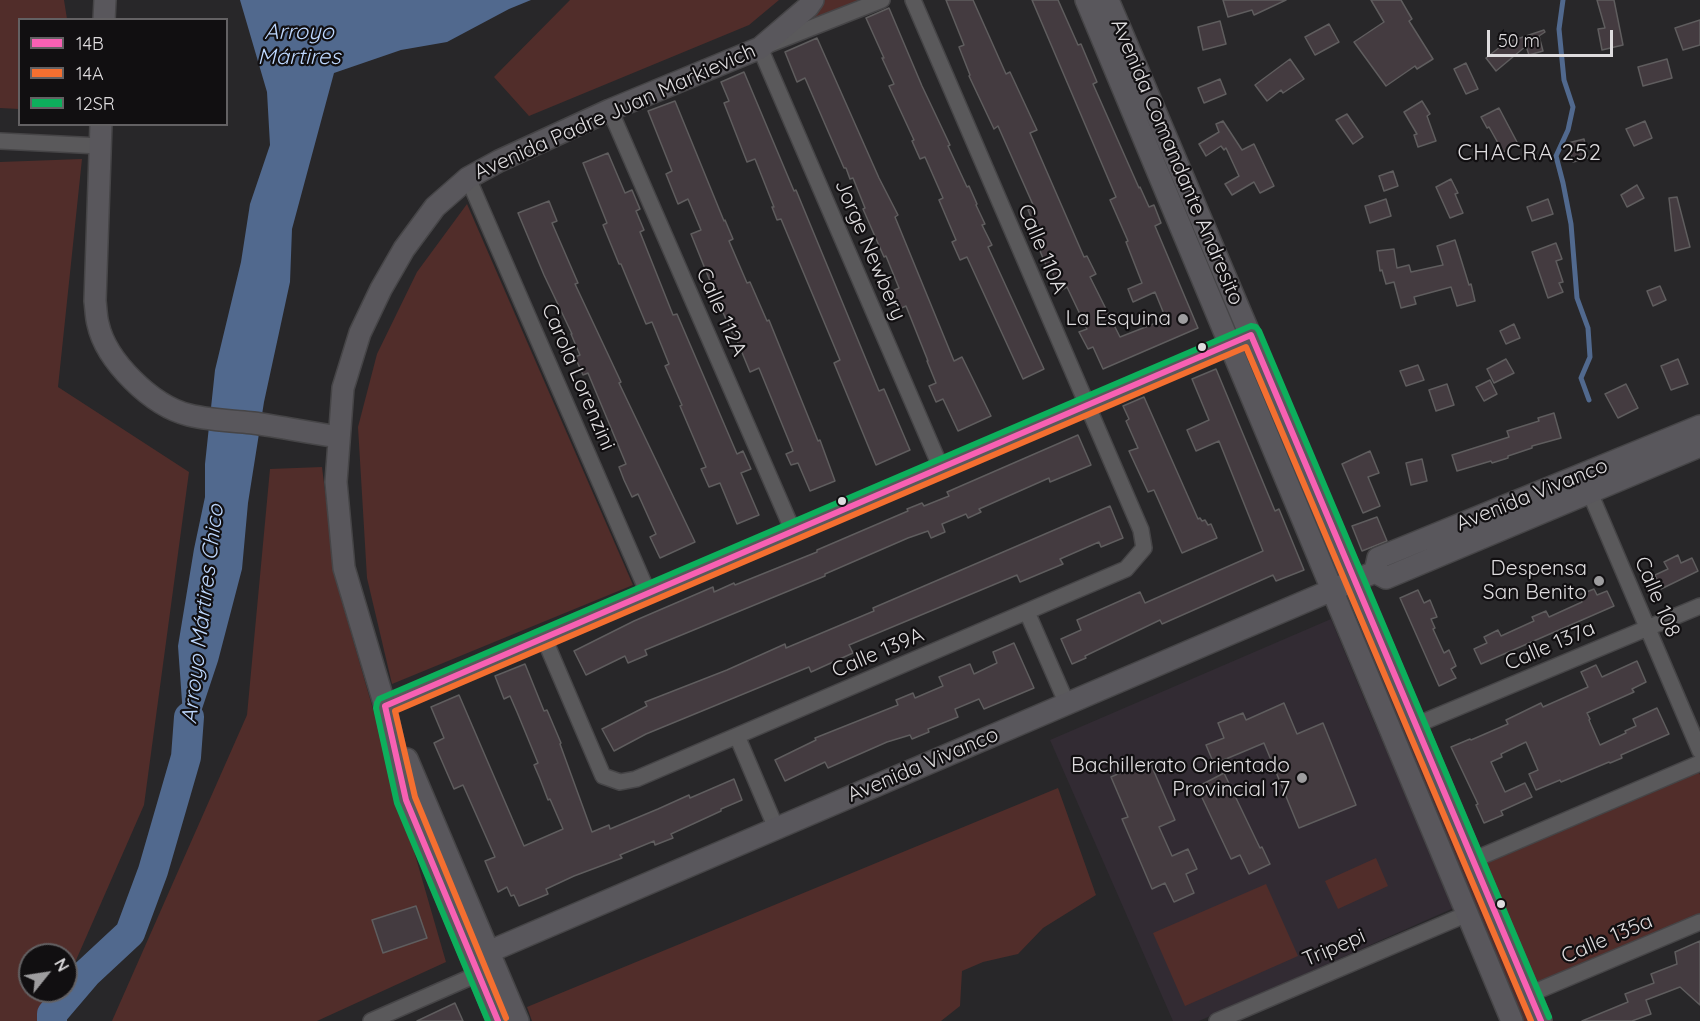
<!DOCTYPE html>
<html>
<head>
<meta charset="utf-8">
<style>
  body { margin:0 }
  #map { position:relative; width:1700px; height:1021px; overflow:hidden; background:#282729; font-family:Quicksand,sans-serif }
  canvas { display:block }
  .legend { position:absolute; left:18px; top:18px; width:210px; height:108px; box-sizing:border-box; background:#110f11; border:2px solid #636163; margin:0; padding:8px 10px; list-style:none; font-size:18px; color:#dedcde }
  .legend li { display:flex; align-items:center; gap:12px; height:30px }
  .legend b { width:30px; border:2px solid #636163 }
  .north { position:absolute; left:18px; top:943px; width:60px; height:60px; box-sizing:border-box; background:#110f11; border:2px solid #636163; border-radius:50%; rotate:60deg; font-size:16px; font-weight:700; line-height:24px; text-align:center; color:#dedcde }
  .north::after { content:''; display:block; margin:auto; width:21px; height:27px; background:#9e9d9f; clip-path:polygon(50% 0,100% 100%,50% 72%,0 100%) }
  .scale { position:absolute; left:1487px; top:30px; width:126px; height:27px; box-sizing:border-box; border:3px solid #dedcde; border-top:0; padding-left:8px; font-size:18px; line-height:21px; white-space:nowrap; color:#dedcde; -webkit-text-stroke:4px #110f11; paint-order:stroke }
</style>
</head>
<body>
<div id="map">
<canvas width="1700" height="1021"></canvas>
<ul class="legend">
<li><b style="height:8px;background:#f860b3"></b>14B</li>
<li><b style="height:8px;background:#f46f30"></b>14A</li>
<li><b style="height:8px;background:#0daf5c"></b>12SR</li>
</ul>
<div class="north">N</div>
<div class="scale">50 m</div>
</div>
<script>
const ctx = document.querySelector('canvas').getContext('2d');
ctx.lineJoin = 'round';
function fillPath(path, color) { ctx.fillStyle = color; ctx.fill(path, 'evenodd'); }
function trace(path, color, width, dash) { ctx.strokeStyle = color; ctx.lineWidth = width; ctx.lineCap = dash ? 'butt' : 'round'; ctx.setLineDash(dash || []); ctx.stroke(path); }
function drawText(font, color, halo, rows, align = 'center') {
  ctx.font = font + ' Quicksand,sans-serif'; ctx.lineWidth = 4.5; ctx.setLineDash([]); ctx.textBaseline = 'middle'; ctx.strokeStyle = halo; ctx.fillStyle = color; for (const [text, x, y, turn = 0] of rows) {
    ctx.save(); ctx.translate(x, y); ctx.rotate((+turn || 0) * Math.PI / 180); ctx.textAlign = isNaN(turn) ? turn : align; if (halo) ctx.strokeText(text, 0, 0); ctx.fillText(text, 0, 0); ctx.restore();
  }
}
const built = new Path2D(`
  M1331,619L1373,720L1456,907L1199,1021H1173L1050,740Z`);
const green = new Path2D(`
  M0,0H64L67,19L20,20L19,109L0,108Z
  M570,0H779L749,25L529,116L494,77Z
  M822,0H865L792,30Z
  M82,159L58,387L189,472L144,805L66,983V955H30V991H63L50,1021H0V162Z
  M467,204L633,585L392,684L367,578L358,427L377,354L417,272Z
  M322,467L336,581L446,962L317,1021H112L247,715L270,469Z
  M1364,626L1531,1021H1521L1360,629Z
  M1698,769L1700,775V917L1535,989L1482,862Z
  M1058,788L1096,895L1043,928L1018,954L983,962L962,971L960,1006L941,1021H532L527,1007Z
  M1376,858L1388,886L1338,909L1325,881Z
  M1266,884L1298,956L1185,1006L1153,933Z`);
const water = new Path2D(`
  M240,0H531L509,9L447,42L401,50L334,73L292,229L290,282L264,402L248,503L242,569L218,661L186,757L178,646L194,549L205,497V464L215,370L241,262L250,204L270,145L267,92Z`);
const stream = new Path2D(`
  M1563,0L1559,29L1564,80L1573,107L1568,130L1556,156L1563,183L1571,224L1577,298L1588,328L1590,357L1581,378L1589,400`);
const river = new Path2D(`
  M52,1021V1014L87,973L130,933L153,871L186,757L189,717`);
const building = new Path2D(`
  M946,0H973L1006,74L1010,72L1037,130L1030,133L1084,257L1087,256L1096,274L1090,277L1120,337L1166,319L1155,292L1133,302L1128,289L1142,283L1126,242L1128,241L1110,200L1116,197L1032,0H1058L1078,45L1081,44L1097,82L1093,84L1139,188L1140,187L1149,207L1154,205L1161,223L1155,226L1198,328L1103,369L1093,347L1088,349L1079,332L1087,329L1067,287L1060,291L1051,269L1048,270L1040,251L1045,248L1028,210L1034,207L998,126L994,129L969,76L970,75L959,47L964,45Z
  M1223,0H1286L1254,15L1252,10L1228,17Z
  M1371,0H1401L1412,19L1409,21L1433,59L1417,69L1415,66L1386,86L1354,42L1384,22Z
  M1597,0H1614L1623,45L1602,50L1598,29L1605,28Z
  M889,8L922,86L950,145L948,146L967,187L969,186L977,204L976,205L985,224L982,225L992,245L988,247L1044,369L1023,379L967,257L960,260L952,242L956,240L939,200L943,198L925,157L920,159L912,141L914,140L889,86L894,84L882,58H884L866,18Z
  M1700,20V45L1683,50L1675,28Z
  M1220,21L1226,44L1203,50L1198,27Z
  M1329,24L1339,42L1315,55L1305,37Z
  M1544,30L1545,32L1539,36L1543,51L1529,55L1526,46L1496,71L1486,58L1505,43Z
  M817,38L879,178L898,215L895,217L954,361L962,357L991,416L958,431L943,399L936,402L929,386L936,383L927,361H928L906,306L897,310L890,292L899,288L886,256L884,257L863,209L865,208L853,178L850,179L846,168H844L805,78L797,82L785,52Z
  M1290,59L1304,79L1283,93L1281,90L1267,101L1255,85Z
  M1667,59L1672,78L1643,86L1638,67Z
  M1466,63L1478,89L1466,94L1454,69Z
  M744,72L794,191L796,190L879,391L884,389L910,450L876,465L834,363L840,360L794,250L781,219L777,220L772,207H774L755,159L747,162L724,103L729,101L721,82Z
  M1220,79L1226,94L1204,103L1198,88Z
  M675,101L724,221L725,220L733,239L729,241L747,283L750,282L767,321L769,320L818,441L820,440L835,481L810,491L798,463L791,465L786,454L793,451L759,368L750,372L734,333H732L718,301L691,234L701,230L688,199L678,204L666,174L672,171L648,111Z
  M1422,101L1430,114L1427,116L1436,141L1418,147L1414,135L1417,134L1404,112Z
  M1499,108L1518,144L1503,152L1489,127L1487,128L1481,117Z
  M1347,114L1363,137L1353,144L1336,120Z
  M1223,121L1242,150L1254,144L1274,186L1260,193L1254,182L1232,195L1225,184L1239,176L1226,148L1224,150L1221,146L1206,156L1199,144L1219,132L1216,124Z
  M1645,121L1652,138L1634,146L1626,129Z
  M1584,139L1588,158L1573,162L1568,143Z
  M608,153L625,193L632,190L640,209L636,211L644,230L640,232L673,315L677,314L737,454L743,451L751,469L741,473L759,515L737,524L720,483L709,487L701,469L706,467L680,406L682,405L665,366L669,364L652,322L646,324L621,264H619L603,225L607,223L583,163Z
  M1393,171L1398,186L1384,191L1379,176Z
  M1451,179L1458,193L1455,194L1463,213L1450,218L1436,187Z
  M1637,185L1644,198L1627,207L1621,195Z
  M1677,197L1690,247L1675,251L1669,198Z
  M1386,199L1391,216L1370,223L1365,206Z
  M1548,199L1553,214L1532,221L1527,207Z
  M549,201L557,221L552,223L578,283L575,284L621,382L619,383L695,542L660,558L650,537L656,534L638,494L632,497L624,480L619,467L626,464L588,373L583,375L575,357L580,355L571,334H572L544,275L518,213Z
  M1455,240L1469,285L1471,284L1475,301L1457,306L1451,287L1414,297L1416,304L1401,308L1394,282L1386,284L1382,270L1380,271L1377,251L1394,249L1397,268L1409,265L1411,272L1443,265L1437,246Z
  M1556,243L1562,259L1556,261L1563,282L1559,283L1563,292L1548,298L1532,252Z
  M1660,286L1666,300L1653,306L1647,291Z
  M1514,324L1520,338L1506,344L1500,331Z
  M1506,359L1514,373L1494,383L1487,369Z
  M1678,359L1688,384L1671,390L1661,366Z
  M1418,365L1424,380L1406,386L1400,371Z
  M1216,369L1275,511L1279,509L1304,570L1276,581L1273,575L1162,624L1160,620L1085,656L1086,658L1072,664L1061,639L1081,630L1077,620L1140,592L1145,603L1263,551L1219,441L1196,451L1187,430L1209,420L1192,379Z
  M1490,380L1497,394L1484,401L1476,387Z
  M1447,384L1454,405L1436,411L1429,390Z
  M1626,384L1638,408L1618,418L1605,394Z
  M1144,397L1198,519L1200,518L1202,521L1205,520L1208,525L1211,524L1217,538L1182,553L1154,490L1148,492L1129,451L1138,448L1126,421L1129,419L1123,406Z
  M1554,413L1561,438L1532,446V448L1508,456V458L1492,463L1491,461L1457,471L1452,455L1509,437L1507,431L1539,421L1538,418Z
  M1078,435L1091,465L1050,482L1049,478L979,509L981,512L968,518L966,514L942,524L945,532L931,538L928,531L908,538L825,574V576L645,650L647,655L628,663L625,656L586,675L574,651L634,621L713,587L714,592L734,583L735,585L817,552V550L908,511L907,509L922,503L924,506L949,496L947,492Z
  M1370,451L1379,473L1368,477L1380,506L1363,513L1342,464Z
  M1422,459L1427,481L1411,485L1406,463Z
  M1110,506L1123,538L1101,547L1099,542L1060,559L1063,564L1020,582L1017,575L849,645L853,653L811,672L809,667L646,734L614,751L602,729L647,706L645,702L727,670L785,644L786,648L874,611L873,608Z
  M1377,517L1387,541L1362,551L1352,526Z
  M1678,555L1681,563L1692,558L1698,571L1661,589L1655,575L1668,569L1664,562Z
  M1594,589L1597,595L1607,591L1614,606L1481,664L1474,649L1487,643L1484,637L1498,630L1501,636L1534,621L1532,617L1546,611L1549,617L1582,602L1579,595Z
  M1418,590L1424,603L1430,600L1437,617L1431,619L1435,628L1433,629L1444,653L1449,650L1456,666L1451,669L1456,678L1439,686L1400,598Z
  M1014,643L1034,688L984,709L979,699L955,709L958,717L928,729L929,732L912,739L910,735L887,742L828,768L825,762L785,781L775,760L816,740L815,738L898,705L896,700L913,693L915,698L943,686L939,677L970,664L974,674L997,663L993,652Z
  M1637,661L1646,682L1632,689L1634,692L1587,713L1590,719L1589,720L1600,745L1626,733L1625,731L1636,726L1633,719L1657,708L1669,734L1621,755L1622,758L1610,763L1609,762L1561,782L1560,780L1536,790L1529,774L1538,770L1526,742L1501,754L1502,757L1491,762L1505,792L1525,783L1532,797L1501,811L1503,815L1484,823L1476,805L1478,804L1451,747L1470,739L1471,740L1508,724L1506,720L1541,703L1543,707L1588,687L1581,672L1596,665L1602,677Z
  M525,664L544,711L547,710L561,743L560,744L592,832L609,825L610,829L658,809L689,795L690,798L734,779L742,800L721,809V811L671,834L673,838L655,845L654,841L620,855L622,858L574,876L546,889L548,894L519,906L514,895L511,896L507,887L498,892L485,861L495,857L463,785L454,789L434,743L444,738L431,707L459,695L524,846L563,829L550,799L548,800L540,779L534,765L538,763L517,712L510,696L504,699L495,676Z
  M1284,703L1297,734L1323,723L1356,805L1299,828L1264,743L1214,764L1206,745L1224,738L1218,723L1243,713L1246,720Z
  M1149,760L1175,820L1159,827L1172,856L1188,849L1197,869L1186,874L1194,893L1174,902L1165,883L1152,889L1122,819L1128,817L1111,777Z
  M1224,773L1260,848L1262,847L1270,864L1249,874L1240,855L1231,859L1197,787Z
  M416,906L427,938L383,953L372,920Z
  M1700,941V1005L1680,987L1646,1000L1651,1014L1632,1021H1582L1628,1002L1625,994L1654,983L1651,974L1677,964L1675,952Z
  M455,1003L463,1021H417Z`);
const street = new Path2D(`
  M882,0L760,48L941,468
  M610,110L793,531
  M0,141L100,146
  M468,178L648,593
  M1590,493L1700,751
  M1027,612L1067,704
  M544,638L603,776L620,782L636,779L1126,569L1144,548L1141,530L913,0
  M385,706L1251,335
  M1416,725L1700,606
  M737,736L776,828
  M1473,860L1700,763
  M1530,994L1700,922
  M371,1021L478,974
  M1217,1021L1467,914`);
const secondary = new Path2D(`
  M1086,0L1512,1021
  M1108,0L1541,1021
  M104,20L105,0
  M101,124L95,301C96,308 96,317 98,324C106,361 152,406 189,415C209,420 232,421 253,423C282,427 311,433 339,437
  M1375,572L1378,558L1700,426
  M407,759L518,1021
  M472,959L1332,590L1375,572L1386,578L1700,446
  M498,1021L406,800L385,706L344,568L336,482L343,388L360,333L381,289L404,249L435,207L468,178L499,161L610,110L760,48L808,7L813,0`);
const bus1 = new Path2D(`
  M498,1021L406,800L385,706L1251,335L1541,1021`);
const bus2 = new Path2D(`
  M506,1018L415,797L395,711L1246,347L1531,1021`);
const bus3 = new Path2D(`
  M488,1021L397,803L376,708L377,703L379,699L1251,326L1256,327L1259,331L1549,1017`);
const markers = [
  [1183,319,6,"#9e9d9f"],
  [1202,347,5,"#dedcde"],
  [842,501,5,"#dedcde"],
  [1599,581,6,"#9e9d9f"],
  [1302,778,6,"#9e9d9f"],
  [1501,904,5,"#dedcde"]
];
const streetNames = [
  ["Avenida Padre Juan Markievich",615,112,-24],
  ["Avenida Comandante Andresito",1177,162,67],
  ["Calle 110A",1042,249,67],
  ["Jorge Newbery",870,250,67],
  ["Calle 112A",721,312,66],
  ["Carola Lorenzini",578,377,67],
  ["Avenida Vivanco",1532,495,-22],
  ["Calle 108",1657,597,67],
  ["Calle 137a",1550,646,-23],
  ["Calle 139A",878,653,-23],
  ["Avenida Vivanco",923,765,-23],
  ["Calle 135a",1607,939,-23],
  ["Tripepi",1334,948,-23]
];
const poiNames = [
  ["La Esquina",1171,319],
  ["Despensa",1587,569],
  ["San Benito",1587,593],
  ["Bachillerato Orientado",1290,766],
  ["Provincial 17",1290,790]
];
const waterNames = [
  ["Arroyo",299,32],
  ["Mártires",299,57],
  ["Arroyo Mártires Chico",203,614,-83]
];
const neighbourhoodNames = [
  ["CHACRA 252",1530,153]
];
fillPath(built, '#322b33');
fillPath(green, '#512d2a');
fillPath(water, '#51698e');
trace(stream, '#51698e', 5);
trace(river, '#51698e', 30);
fillPath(building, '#443b40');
trace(building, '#5f5d5e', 1.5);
trace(street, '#464547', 18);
trace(secondary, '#464547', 24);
trace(street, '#5a595b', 15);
trace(secondary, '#59575c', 21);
trace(bus1, '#f860b3', 6);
trace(bus2, '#f46f30', 6);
trace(bus3, '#0daf5c', 6);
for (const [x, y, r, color] of markers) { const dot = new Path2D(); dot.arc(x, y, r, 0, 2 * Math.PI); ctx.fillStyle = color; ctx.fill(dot); trace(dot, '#110f11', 2); }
drawText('21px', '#dedcde', '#110f11', streetNames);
drawText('21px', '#dedcde', '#110f11', poiNames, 'right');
drawText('italic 22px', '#bed8ff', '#110f11', waterNames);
ctx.letterSpacing = '1.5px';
drawText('22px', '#dedcde', '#110f11', neighbourhoodNames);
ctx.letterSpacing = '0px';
</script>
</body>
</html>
